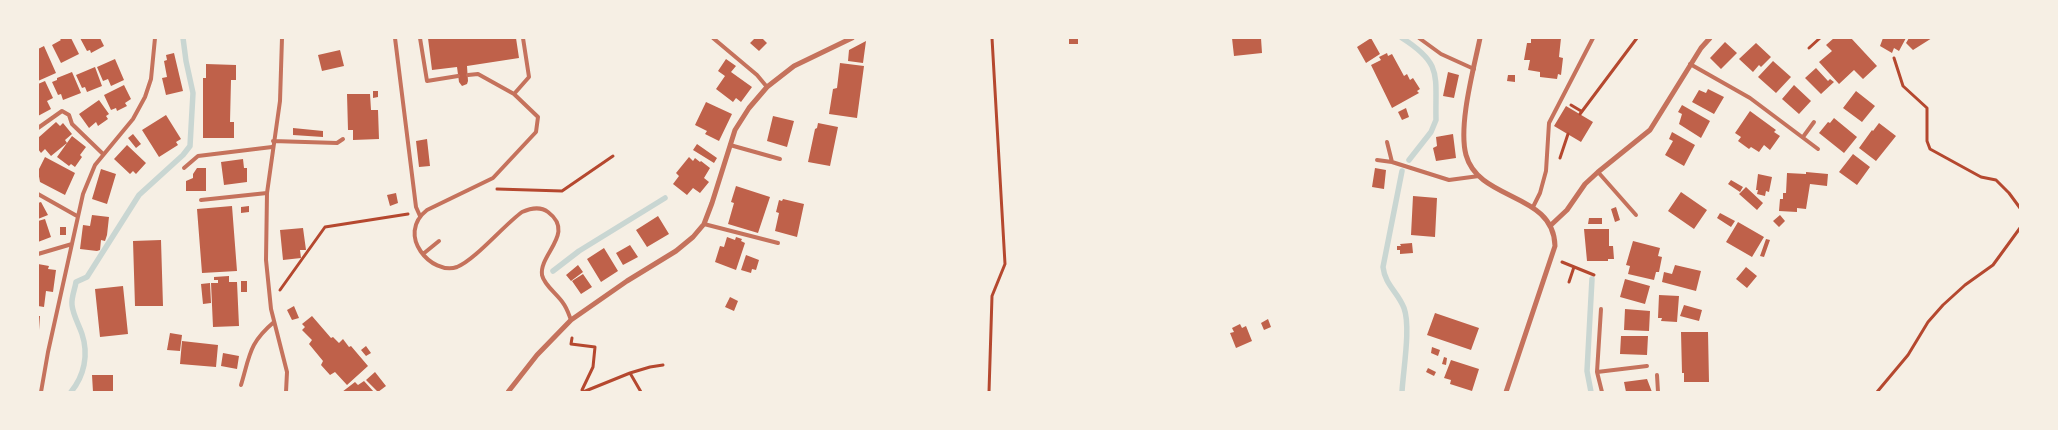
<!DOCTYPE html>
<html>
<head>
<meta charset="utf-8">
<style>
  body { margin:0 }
  #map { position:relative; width:2058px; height:430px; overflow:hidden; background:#f6efe4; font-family:Karla,sans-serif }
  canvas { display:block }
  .frame { position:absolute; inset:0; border:39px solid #f6efe4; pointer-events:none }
</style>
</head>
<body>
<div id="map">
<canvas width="2058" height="430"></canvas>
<div class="frame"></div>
</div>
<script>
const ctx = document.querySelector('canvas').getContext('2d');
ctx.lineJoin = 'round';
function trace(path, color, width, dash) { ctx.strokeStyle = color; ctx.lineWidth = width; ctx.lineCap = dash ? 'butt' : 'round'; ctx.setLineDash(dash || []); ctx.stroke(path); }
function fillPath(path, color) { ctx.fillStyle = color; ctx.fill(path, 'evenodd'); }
const stream = new Path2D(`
  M1402,38C1443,64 1435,75 1436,120L1431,132L1409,160
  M1402,171L1383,267C1385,285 1398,292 1404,308C1411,327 1403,371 1402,392
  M553,271L579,251L665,198
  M71,392C84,376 89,355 82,334C79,325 73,315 72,305C71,298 75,289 76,282L87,277L139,195L183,155L190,146L193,93L186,61L183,38
  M1591,392L1587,371L1592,279`);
const building = new Path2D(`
  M59,38H71L79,54L61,63L52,45L61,40Z
  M80,38H100L104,46L91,53L90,50L87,51Z
  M428,38H516L519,58L467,66L468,81L467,84L462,86L459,82L457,67L432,70Z
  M755,38H762L767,43L759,51L750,43Z
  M1069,38H1078V44H1069Z
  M1232,38H1261L1262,53L1234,56Z
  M1371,38L1380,54L1366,63L1357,47Z
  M1531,38H1561L1559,57L1563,58L1561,75L1558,74L1557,79L1540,77V72L1528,70L1530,60H1524L1527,43H1531Z
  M1834,38H1851L1877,66L1863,79L1854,70L1839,84L1819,62L1832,51L1826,45Z
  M1883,38H1906L1899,51L1894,48L1892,53L1880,46Z
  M1909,38H1932L1913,50L1906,43Z
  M866,41L863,63L848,61L849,50Z
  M1725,42L1737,53L1721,69L1710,58Z
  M1756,43L1771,57L1761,67L1759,65L1753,72L1739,59Z
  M44,46L56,73L38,81V49Z
  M340,50L344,66L322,71L318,55Z
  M174,53L183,91L166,95L162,78L167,77L164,61L167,60L166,55Z
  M1387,53L1388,56L1392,54L1404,76L1407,74L1410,80L1413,78L1420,89L1417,91L1419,93L1392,108L1371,65L1381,60L1379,57Z
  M115,59L124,80L111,86L108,79L103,81L97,67Z
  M726,59L736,66L731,72L752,87L741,102L736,98L733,102L716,89L725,76L718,71Z
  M1773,61L1791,77L1776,93L1758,77Z
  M840,63L864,66L857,118L829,114L833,89L837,88Z
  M206,64L236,65V80H231L230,122H234V138H203V78H206Z
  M95,67L102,86L87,92L85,87L82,88L76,75Z
  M1816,68L1828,81L1830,79L1834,82L1821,94L1805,78Z
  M72,72L81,93L63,100L61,94L58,95L52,82L57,80V78Z
  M1448,72L1459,75L1454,98L1443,96Z
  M1508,75H1515V82L1507,81Z
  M45,81L53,98L47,101L51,109L38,116V84Z
  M124,85L131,99L125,103L127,106L117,111L116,108L111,110L104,95Z
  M1794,85L1811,101L1799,114L1782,99Z
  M1708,89L1724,97L1714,114L1692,102L1699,90L1706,93Z
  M373,91H378V97L373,98Z
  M1856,91L1875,106L1862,122L1843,108Z
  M347,94H370L371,110H378L379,139L353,140V130H348Z
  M99,100L109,114L106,116L108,119L98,126L96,122L89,128L79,114Z
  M706,102L732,114L719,141L705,134L707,131L695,125Z
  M1682,105L1710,121L1701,138L1679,124L1682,114L1678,112Z
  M1566,106L1593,122L1581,142L1554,126Z
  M1406,108L1409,117L1402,120L1398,112Z
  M1750,111L1776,130L1774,132L1780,136L1770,150L1764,145L1759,152L1751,147L1749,149L1738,141L1741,137L1735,133Z
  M166,115L181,139L176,142L178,145L159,157L142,130Z
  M773,116L794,121L787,147L767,141Z
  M1834,118L1857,137L1844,153L1819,133L1828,122L1830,123Z
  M56,122L60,126L63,123L72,134L65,140L67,143L51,156L45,149L41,153L38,149V138Z
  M818,123L838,127L830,166L808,162L815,129L817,128Z
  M1879,123L1896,136L1876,161L1859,148L1872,130L1873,131Z
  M293,128L323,131V137L293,135Z
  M1672,132L1695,145L1684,166L1665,155L1673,141L1669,139Z
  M133,134L141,144L136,148L128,138Z
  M1453,134L1456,158L1436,161L1433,148L1437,146L1436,137Z
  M72,136L86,147L80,155L82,157L75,167L71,164L69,166L57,157Z
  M427,139L430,166L419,167L416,141Z
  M697,144L717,158L714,163L693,150Z
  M127,145L146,163L136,174L133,171L130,174L114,159Z
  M1853,154L1870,167L1857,185L1839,172Z
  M45,157L75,173L65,195L40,182L38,171Z
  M689,157L693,161L695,158L700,162L701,161L710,168L704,178L709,182L700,193L693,188L687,195L673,184L679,176L676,173Z
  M243,159L244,168H247V182L224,185L221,162Z
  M197,168H206V191H186V181L193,178V174Z
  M1375,168L1386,170L1384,189L1372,187Z
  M101,169L116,174L107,204L92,199Z
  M1806,172L1828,174L1827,186L1810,184L1806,209L1797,208V212L1779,211L1780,199H1783V193H1786L1787,173L1806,174Z
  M1758,174L1772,177L1769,192L1766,191L1765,196L1757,194L1758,190H1756Z
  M1731,180L1743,187L1740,192L1728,184Z
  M736,186L770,197L758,233L728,224L734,203L731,202Z
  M1746,187L1763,203L1757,210L1739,194Z
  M1681,192L1707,210L1694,229L1668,211Z
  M396,193L398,203L390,206L387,195Z
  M1413,196L1437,198L1435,237L1411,235Z
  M783,199L804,204L797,237L775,231L779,213L776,212L779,200L782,201Z
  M41,202L48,215L38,219V203Z
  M232,206L237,271L202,273L197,209Z
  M249,206V212L241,213V207Z
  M1616,207L1620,220L1615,222L1611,209Z
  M1720,213L1735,221L1731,227L1717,218Z
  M92,215L109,217L107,235L105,241L101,240L100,250L97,251L80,249L83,225L90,226Z
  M1780,215L1785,221L1779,227L1773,221Z
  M658,216L669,234L647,247L636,230Z
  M1589,218H1602V224H1588Z
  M45,219L51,237L38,242V221Z
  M1738,222L1764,237L1752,257L1726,242Z
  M60,227H66V235H60Z
  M303,228L306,250H300L301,258L283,260L280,230Z
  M1584,229H1609V246H1613L1614,259H1608V261H1587Z
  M727,237L735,240L736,237L742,239L741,241L745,243L736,270L715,262L720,246L724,247Z
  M1766,239L1770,240L1764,257L1760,256Z
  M161,240L163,306H135L133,241Z
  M1633,241L1660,248L1658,256L1662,257L1659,272H1656L1654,280L1628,274L1630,266L1626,265Z
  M1412,243L1413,253L1400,254V250H1397V246H1401L1400,244Z
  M630,245L638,257L623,265L616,253Z
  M604,248L618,271L601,282L587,259Z
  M746,255L759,260L756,270L752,269L751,273L741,270Z
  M38,264L49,266L48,269L56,270L53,292L46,291L44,307L38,306Z
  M578,265L583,272L571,281L566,275Z
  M1675,265L1701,271L1696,291L1662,282L1664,272L1672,274Z
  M1746,267L1757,276L1747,288L1736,279Z
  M583,274L592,287L581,294L572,281Z
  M229,276V282H237L239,326L213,327L211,283H218V280H214V277Z
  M1625,279L1650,286L1645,304L1620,297Z
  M241,281H247V292H241Z
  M210,283L211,303L203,304L201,284Z
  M123,286L128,334L100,337L95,289Z
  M1659,295L1679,296L1677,322L1661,321L1662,318H1658Z
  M730,297L738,301L734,311L725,307Z
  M1684,305L1702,310L1699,321L1680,316Z
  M294,306L299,318L292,320L287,310Z
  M1625,309L1650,311L1649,331L1624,330Z
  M1435,313L1479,328L1471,350L1427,335Z
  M38,316H40L39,330H38Z
  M312,316L331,338L333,337L339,343L343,339L349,347L351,346L368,366L347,385L335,372L330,375L321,365L323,361L309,344L312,340L302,330L305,327L302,324Z
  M1268,319L1271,327L1264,330L1261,323Z
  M1240,324L1242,328L1246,326L1252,341L1236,348L1230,333L1234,332L1232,328Z
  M1681,332H1708L1709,382H1684V373H1682Z
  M170,333L182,335L180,351L167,350Z
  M1621,336H1648L1647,355L1620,354Z
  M182,341L218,345L216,367L180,364Z
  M366,346L371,353L366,356L361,350Z
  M1432,347L1440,350L1438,356L1431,353Z
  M223,353L239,356L237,369L221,366Z
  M1444,357L1447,358L1446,365L1442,364Z
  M1451,360L1479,369L1472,391L1450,384L1451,380L1444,378Z
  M1428,368L1436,372L1434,376L1426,372Z
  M375,372L386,386L378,392L366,380Z
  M92,375H113V392H93Z
  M1647,379L1652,392H1626L1624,382Z
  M364,381L374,392H342L355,382L358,385Z`);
const path = new Path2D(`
  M1809,48L1820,38
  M1894,58L1903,86L1927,108V141L1930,149L1981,177L1996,180L2009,193L2020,208
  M1571,105L1581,111
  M1580,114L1637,38
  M1560,158L1568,134
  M497,189L562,191L613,156
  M1562,262L1594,275
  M1569,282L1574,267
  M280,290L325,227L408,214
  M572,338L571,344L595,347L593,367L582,390L583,392L630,373L641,392
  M630,373L650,367L663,365
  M989,392L992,296L1005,264L992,38
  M1877,392L1908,355L1928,322L1943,305L1965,285L1993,265L2020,228`);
const service = new Path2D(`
  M282,38L280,101L267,193L266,260L271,309L287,372L286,392
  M395,38L416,207L420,216
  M420,38L427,81L458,76
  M713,38L757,75L767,87
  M1419,38L1441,54L1474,69
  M1690,64L1750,98L1818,149
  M468,75L478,74L514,94L529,77L523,38
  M514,94L538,117L536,132L493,178L427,210C395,235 432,276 457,267C475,260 504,225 522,212C531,208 540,206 548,212C576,233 539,254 542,275C544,285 557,294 563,303C567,308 569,315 571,320
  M38,128L62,111L69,115L72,124L103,154
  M1803,137L1814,122
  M273,141L337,143L343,139
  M1387,142L1392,162L1449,180L1479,176
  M730,145L780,159
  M1377,160L1392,162
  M184,168L198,156L272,147
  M1598,172L1636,215
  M38,194L77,216
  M201,200L267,193
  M1533,207L1540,193L1546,171L1549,123L1593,38
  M704,224L778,243
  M38,254L72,244
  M423,254L439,241
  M1601,309L1597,372L1602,392
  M1597,372L1647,366
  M1657,375L1658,392
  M241,385C250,355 249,343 274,322
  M41,392L48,352L83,194L95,165L133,119L145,97L151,79L155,38`);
const minor = new Path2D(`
  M1480,38C1474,68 1458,125 1466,155C1479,202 1554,192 1555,246L1506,392
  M1551,225L1567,210L1585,184L1598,172L1650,130L1701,48L1710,38
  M508,392L537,355L571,320L627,281L676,251L693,237L704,224L712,203L735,130L749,108L767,87L794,66L852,38`);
trace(stream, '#c9d6d2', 5.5);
fillPath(building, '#bf614a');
trace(path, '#b5482f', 3);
trace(service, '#c5725c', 4);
trace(minor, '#c5725c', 5);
</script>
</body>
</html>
